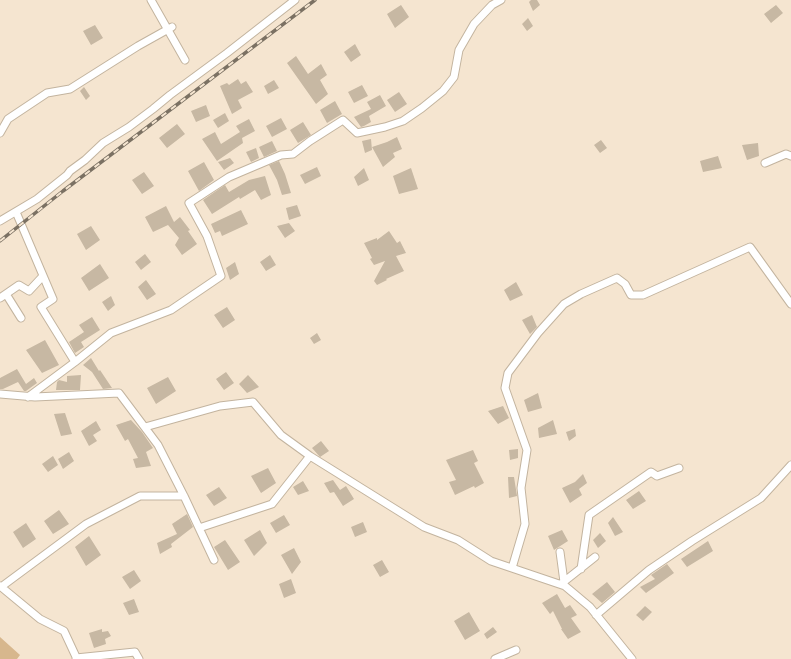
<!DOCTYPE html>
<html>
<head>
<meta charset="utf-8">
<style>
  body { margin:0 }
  canvas { display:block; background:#f5e5d0 }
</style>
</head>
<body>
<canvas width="791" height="659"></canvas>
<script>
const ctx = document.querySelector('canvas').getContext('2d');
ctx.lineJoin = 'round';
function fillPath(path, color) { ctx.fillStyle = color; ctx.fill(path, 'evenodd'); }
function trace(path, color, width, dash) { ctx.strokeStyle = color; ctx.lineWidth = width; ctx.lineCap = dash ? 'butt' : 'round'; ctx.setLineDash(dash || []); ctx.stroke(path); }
const green = new Path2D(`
  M0,637L20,655L17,659H0Z`);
const building = new Path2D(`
  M531,0H537L540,5L533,11L529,2Z
  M401,5L409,17L395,28L387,14Z
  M776,5L783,13L771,23L764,14Z
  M528,18L533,26L527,31L522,24Z
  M95,25L103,38L91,45L83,31Z
  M355,44L361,55L351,62L344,52Z
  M296,56L308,74L321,64L327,75L320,80L328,94L316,104L287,63Z
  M238,79L241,84L246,81L253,92L238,100L242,108L232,114L220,86L227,83L229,85Z
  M274,80L279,88L268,94L264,86Z
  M362,85L368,96L354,103L348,92Z
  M84,87L90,96L86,100L80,91Z
  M399,92L407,104L395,112L387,100Z
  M380,95L386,106L369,116L371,122L364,126L361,127L354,117L371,109L367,102Z
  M335,101L342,114L327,123L320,110Z
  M206,105L210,116L196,122L191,111Z
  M225,113L229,121L218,128L213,120Z
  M281,118L287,129L272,137L266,126Z
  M249,119L255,131L242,138L243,143L217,161L202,139L215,132L221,144L240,132L236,126Z
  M303,122L311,135L298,143L290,130Z
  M177,124L185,134L167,148L159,138Z
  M397,137L402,149L393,153L395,157L383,167L372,147L387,142Z
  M371,139L372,150L365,153L362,141Z
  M601,140L607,148L600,153L594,145Z
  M272,141L277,151L264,157L259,147Z
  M758,143L759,156L747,160L742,145Z
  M256,148L259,158L251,162L246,152Z
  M718,156L722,168L703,172L700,161Z
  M230,158L234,163L224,170L218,162Z
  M279,161L285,174L291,193L282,195L277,180L269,165Z
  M204,162L214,180L199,191L188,171Z
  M317,167L321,176L305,184L300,175Z
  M364,168L369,180L358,186L354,177Z
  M411,168L418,189L399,194L393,176Z
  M144,172L154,186L142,194L132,180Z
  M265,176L271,195L261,200L255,190L240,199L239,197L212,214L203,200L225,185L229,192L249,180Z
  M297,205L301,216L289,220L286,208Z
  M166,206L174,222L180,217L190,230L188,231L197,244L182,255L175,245L179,238L168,225L153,232L145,217Z
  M241,210L248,224L222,236L220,231L215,233L211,224Z
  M289,223L295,231L285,238L277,226Z
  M91,226L100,240L86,250L77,234Z
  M389,231L397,243L400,241L406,253L396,256L404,271L386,279L387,280L377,285L374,281L385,261L374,265L370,259L372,258L364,243L377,238V240Z
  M145,254L151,262L141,270L135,262Z
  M270,255L276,265L266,271L260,262Z
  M235,262L239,274L230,280L226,268Z
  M100,264L109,278L89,291L81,278Z
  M146,280L156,294L147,300L138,287Z
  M516,282L523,295L510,301L504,290Z
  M111,296L115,305L108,311L102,302Z
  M227,307L235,320L223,328L214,315Z
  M532,315L537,327L530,334L522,320Z
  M92,317L100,330L81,342L84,347L75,353L69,342L84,332L79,325Z
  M317,333L321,340L314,344L310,338Z
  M45,340L59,365L42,373L26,350Z
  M91,358L99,371L100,370L112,388L103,389L92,372L83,365Z
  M17,369L26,384L34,378L37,383L26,391H24L18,382L3,389H0V378Z
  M226,372L234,383L224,390L216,379Z
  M81,375L80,390H56L57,382L59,380L67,382V376Z
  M248,375L259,387L247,393L239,384Z
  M168,377L176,391L156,404L147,388Z
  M538,393L542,408L528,412L524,400Z
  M503,406L509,418L498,424L488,411Z
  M65,413L72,434L61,436L54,414Z
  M131,420L142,432L153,448L146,452L151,466L136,468L133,459L138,458L128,439L125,441L116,425Z
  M553,420L557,434L539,438L538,428Z
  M96,421L101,430L93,435L97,441L89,446L81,431Z
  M575,429L576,436L569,441L566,432Z
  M321,441L329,451L320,457L312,448Z
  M518,449V458L510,460L509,450Z
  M473,450L478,461L474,463L484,483L475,488L474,486L455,495L449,482L456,480L446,460Z
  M69,452L74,461L63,469L58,459Z
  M53,456L58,465L48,472L42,464Z
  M268,468L276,483L261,493L251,476Z
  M583,474L587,483L579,489L582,495L570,503L562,488L575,482Z
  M508,477H514L517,496L509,498Z
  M333,480L340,490L346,486L354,499L343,506L334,492L330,493L324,483Z
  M303,481L309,491L298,495L293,487Z
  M219,487L227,498L214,506L206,495Z
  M639,491L646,501L633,509L626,500Z
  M59,510L69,524L53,534L44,521Z
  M187,514L193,527L171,544L172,547L160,554L157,543L177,534L172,524Z
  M284,515L290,525L276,533L270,523Z
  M613,517L623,532L615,536L608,523Z
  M363,522L367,532L355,537L351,527Z
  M26,523L36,539L23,548L13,532Z
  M260,530L267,543L254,556L244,540Z
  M562,530L568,541L554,550L548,536Z
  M600,533L606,541L598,548L593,540Z
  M89,536L101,555L86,566L75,547Z
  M225,540L240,562L228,570L214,547Z
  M708,541L713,551L687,567L681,559Z
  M294,548L301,562L292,574L281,555Z
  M382,560L389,572L380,577L373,565Z
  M667,564L674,573L646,593L640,587L655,579L651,575Z
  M134,570L141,581L130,589L122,577Z
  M291,579L296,593L284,598L279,584Z
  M607,582L615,592L602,603L592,594Z
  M557,594L565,608L570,605L577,615L571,618L581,632L568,639L561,629H562L553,611L550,614L542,603Z
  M134,599L139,612L129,615L123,603Z
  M645,606L652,612L643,621L636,615Z
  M469,612L480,631L465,640L454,621Z
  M493,627L497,632L487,639L484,634Z
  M102,629V632L108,631L111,636L105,639L106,644L94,648L89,633Z`);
const street = new Path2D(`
  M151,0L185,60
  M0,133L8,119L47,93L70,89L138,46L172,27
  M765,163L786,154L791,156
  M16,212L53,299L41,307L75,362
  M0,221L37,199L67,175L70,171L85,160L103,143L129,127L153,109L170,95L227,53L295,0
  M6,294L21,318
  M0,298L19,285L29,291L43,276
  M0,394L35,397L119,393L158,445L184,496L214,560
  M28,397L75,362L111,333L171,310L221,276L207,236L189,203L229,177L281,155L293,154L310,141L343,120L357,133L385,127L403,121L422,108L443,91L454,77L459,50L474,24L492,5L501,0
  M145,427L220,406L253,402L281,435L310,456L424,527L458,540L491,561L565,586L590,607L632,659
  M199,528L272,504L310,456
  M560,552L564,582
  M512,568L525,524L521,488L527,450L505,388L508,373L538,333L564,304L581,294L617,278L625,284L631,295H643L750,247L791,304
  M581,569L589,515L651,472L657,476L679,468
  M561,584L595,557
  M0,586L40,619L64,631L77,659
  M1,587L86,524L140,496H184
  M596,615L649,570L692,541L761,498L791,465
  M76,658L135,652L139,659
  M495,659L516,650`);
const rail = new Path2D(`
  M0,241L63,191L315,0`);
fillPath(green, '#d7b78d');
fillPath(building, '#c7b8a3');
trace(street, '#c3b49f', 9);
trace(street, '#fff', 7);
trace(rail, '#7b7163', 3.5);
trace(rail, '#f5e5d0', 2, [6]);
</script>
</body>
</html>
